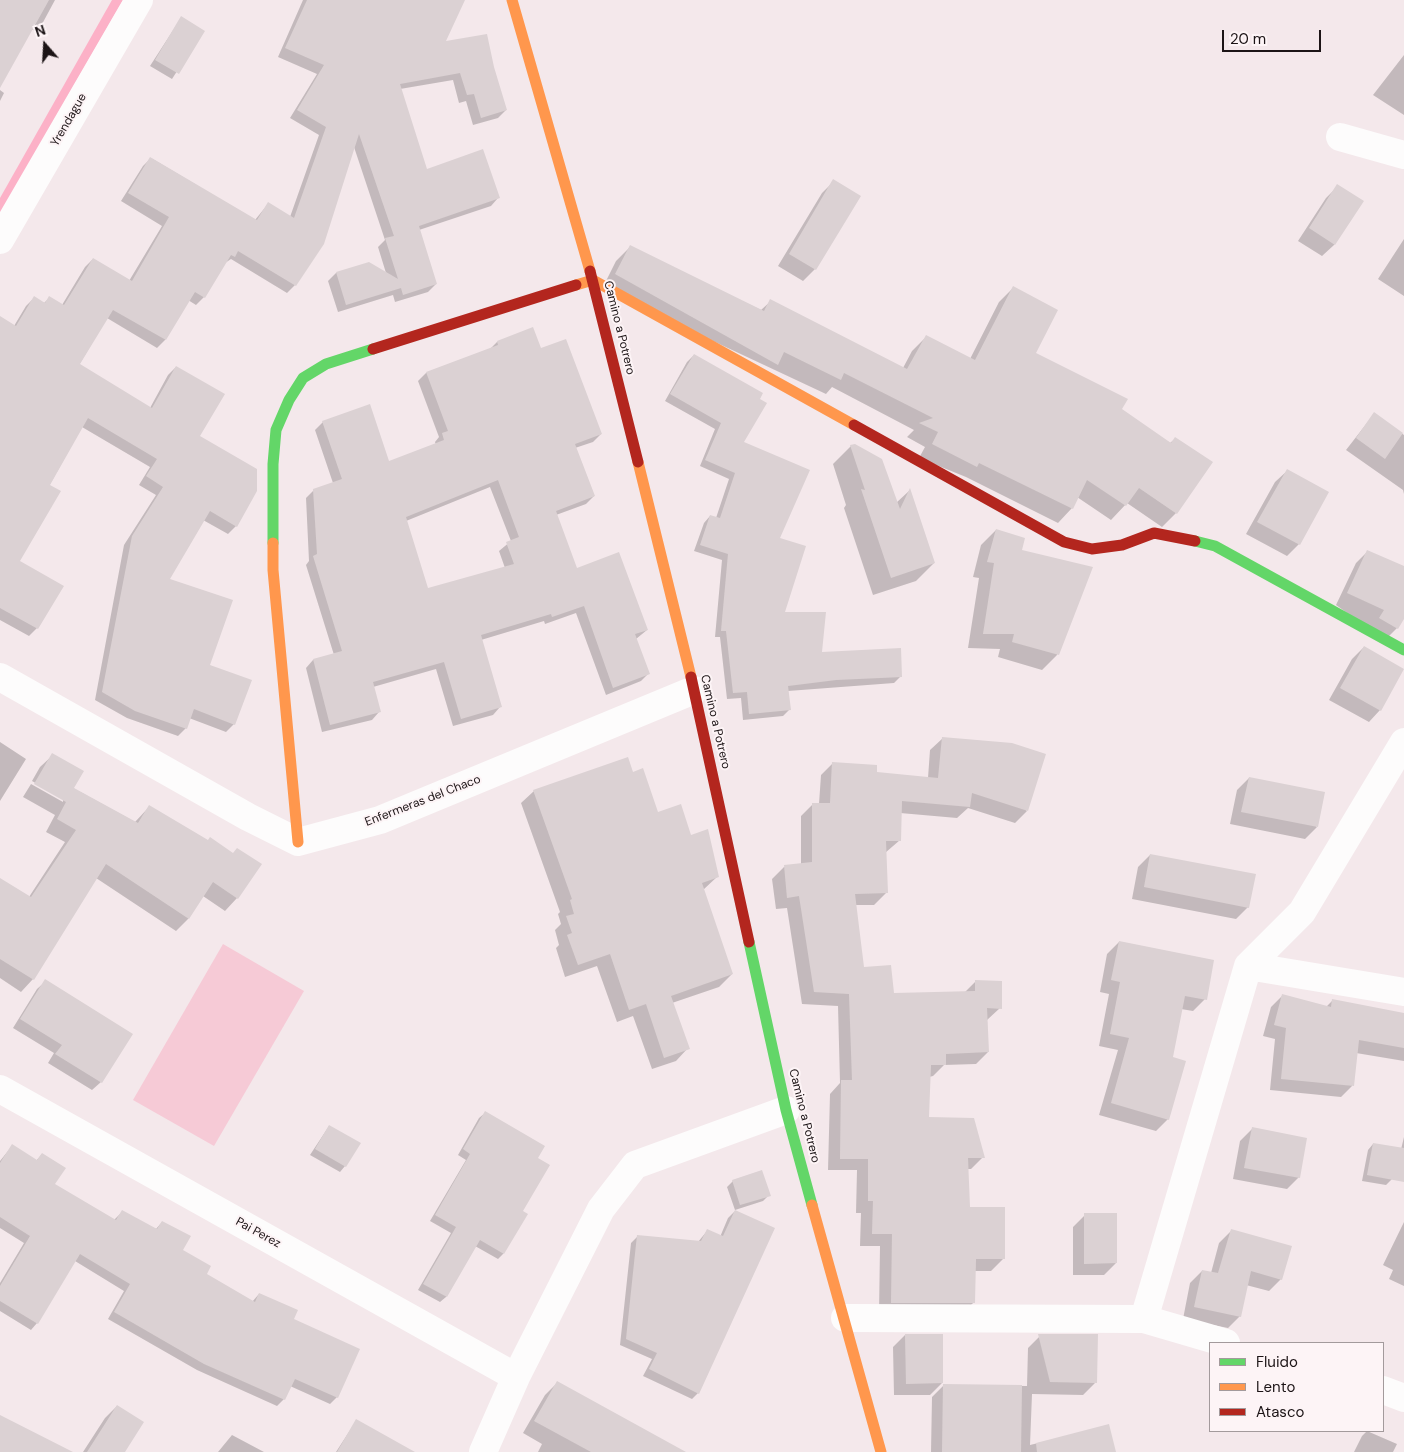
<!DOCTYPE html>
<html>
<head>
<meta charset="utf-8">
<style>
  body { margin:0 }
  #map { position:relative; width:1404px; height:1452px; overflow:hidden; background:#f4e8eb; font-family:"DM Sans",sans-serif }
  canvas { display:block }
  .legend { position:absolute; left:1209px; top:1342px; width:175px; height:90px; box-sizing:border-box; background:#fdf4f6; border:1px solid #a39a9c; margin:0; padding:6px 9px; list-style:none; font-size:15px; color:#1c1416 }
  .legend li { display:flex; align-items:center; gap:10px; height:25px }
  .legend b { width:25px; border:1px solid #a39a9c }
  .north { position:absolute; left:20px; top:20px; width:50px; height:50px; -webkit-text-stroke:4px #fdf4f6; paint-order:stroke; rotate:341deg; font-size:14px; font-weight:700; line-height:20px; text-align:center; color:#1c1416 }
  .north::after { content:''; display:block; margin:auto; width:18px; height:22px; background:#1c1416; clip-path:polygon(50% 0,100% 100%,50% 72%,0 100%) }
  .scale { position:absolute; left:1222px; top:30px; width:99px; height:22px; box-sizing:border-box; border:2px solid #1c1416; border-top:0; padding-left:6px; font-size:15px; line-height:18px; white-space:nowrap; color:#1c1416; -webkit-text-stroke:4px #fdf4f6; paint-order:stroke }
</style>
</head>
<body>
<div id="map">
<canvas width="1404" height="1452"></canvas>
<ul class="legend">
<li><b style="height:6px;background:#63d668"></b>Fluido</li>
<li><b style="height:6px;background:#ff974d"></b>Lento</li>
<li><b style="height:6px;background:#b3261e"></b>Atasco</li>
</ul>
<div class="north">N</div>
<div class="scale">20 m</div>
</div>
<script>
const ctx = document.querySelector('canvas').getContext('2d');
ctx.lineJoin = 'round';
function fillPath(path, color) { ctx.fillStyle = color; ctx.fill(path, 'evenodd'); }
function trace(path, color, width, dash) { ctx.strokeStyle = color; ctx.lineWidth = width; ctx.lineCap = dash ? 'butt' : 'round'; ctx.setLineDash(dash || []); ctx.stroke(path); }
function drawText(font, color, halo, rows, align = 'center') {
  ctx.font = font + ' "DM Sans",sans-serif'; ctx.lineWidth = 4; ctx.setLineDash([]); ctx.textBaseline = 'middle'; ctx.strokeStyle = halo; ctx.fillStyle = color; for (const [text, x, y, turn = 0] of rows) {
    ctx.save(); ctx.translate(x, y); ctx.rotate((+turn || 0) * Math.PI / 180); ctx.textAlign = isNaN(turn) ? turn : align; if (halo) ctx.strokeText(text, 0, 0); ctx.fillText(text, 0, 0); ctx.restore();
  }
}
const green = new Path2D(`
  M223,944L304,991L214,1146L133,1100Z`);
const water = new Path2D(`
  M112,0H123L0,214V198Z`);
const shadow = new Path2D(`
  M0,0H55L41,26L35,31L31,29L0,86Z
  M303,0H464L444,43L492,68L506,110L498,118L473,125L466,101L459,103L453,80L400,89L426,170L498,198L491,206L419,230L436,284L428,292L395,302L393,295L338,312L328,281L336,273L369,263L386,273L378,247L385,240L354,147L295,285L287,293L231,259L225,263L204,297L196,305L188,300L165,340L157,348L107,318L79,365L150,408L168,375L176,367L198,437L236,526L228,534L203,520L168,580L234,724L226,732L189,718L186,728L178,736L127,718L95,700L124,545L156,495L139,485L150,467L82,427L49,486L18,561L62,587L37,628L29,636L0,620V324L14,326L26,306L34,298L44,303L49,298L62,305L85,267L93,259L129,281L162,226L121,201L143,166L151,158L255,220L268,204L290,217L319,135L290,118L317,74L278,57Z
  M181,18L203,31L172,79L150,66Z
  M1404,55V115L1373,95Z
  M0,90L4,93L0,101Z
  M834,181L815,269L803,281L778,266L822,193Z
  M1338,186L1362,202L1334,245L1322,256L1298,241L1326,198Z
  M1404,239V296L1378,279Z
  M630,247L761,310L771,301L903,368L912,351L926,337L970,359L999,302L1013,288L1034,353L1170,443L1175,439L1176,513L1162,527L1127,503L1111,520L1077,497L1072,508L1058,523L966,477L919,458L925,447L907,437L914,430L832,387L826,394L602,289L616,261Z
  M497,342L540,350L601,434L593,442L575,448L594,496L586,504L556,515L576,569L647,630L636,639L649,673L641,681L606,695L576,613L545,624L544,621L481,640L500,707L493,715L453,726L436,669L373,687L379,712L372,720L322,732L306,668L313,660L334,655L306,565L309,561L306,498L314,490L333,483L315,430L323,422L388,462L436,445L435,442L439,437L418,381L426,373L490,349ZM490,487L511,541L499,551L505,568L427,590L406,521Z
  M694,355L742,443L778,539L783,613L820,653L901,676L894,683L788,691L790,709L783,716L743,720L741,698L727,699L720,637H715L722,560L694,551L704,523L710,516L716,518L729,479L700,466L715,429L665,401L687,362Z
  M1374,414L1404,435V494L1403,490L1346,450Z
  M851,446L896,503L909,491L934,563L916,581L873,595L844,508L846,505L833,464Z
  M1287,471L1327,492L1299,544L1287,556L1246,534L1275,482Z
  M996,530L1021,551L1091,568L1057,655L1042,670L998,657L1000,649L968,648L979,578L973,577L981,545Z
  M1368,551L1404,568V614L1397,628L1385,640L1336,605L1356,563Z
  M1364,647L1380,710L1369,722L1329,700L1352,659Z
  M943,738L1027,811L1015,823L968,808L957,818L900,813V840L885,853L887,892L874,905H855L863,968L893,994L964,993L976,981L1000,1008L987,1020L988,1052L976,1064L944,1065L933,1076L929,1077L928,1118L983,1157L971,1169H967L968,1208L1003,1259L991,1271H974V1302L962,1314H879L880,1246H860L861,1213H856L857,1170H828L830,1094L840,1083L838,1006L802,1004L787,908L776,909L772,879L784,867L801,865V816L813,804H819L821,775L833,763L876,773L928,778L930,750Z
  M0,742L26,759L0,801Z
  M53,755L73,788L135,822L149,807L207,842L237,898L225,911L203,896L188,919L176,931L96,878L33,979L21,992L0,978V879L29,897L65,842L46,832L55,815L23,797L31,784L63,802V799L32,781L40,767Z
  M633,773L657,813L691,836L718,876L703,890L732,974L719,987L672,1003L688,1048L676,1061L652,1069L633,1016L617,1022L597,966L565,977L556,948L559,945L555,930L561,924L558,914L560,912L521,803L534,791Z
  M1249,778L1317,827L1305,839L1230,824L1237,790Z
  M1150,855L1248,907L1236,919L1132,899L1138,867Z
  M1119,942L1205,999L1193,1011L1181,1009L1172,1058L1168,1119L1156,1131L1099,1115L1118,1050L1099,1046L1109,994L1100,992L1107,954Z
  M46,981L101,1082L92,1090L48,1063L54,1053L13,1028L37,989Z
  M1282,996L1326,1007L1332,1001L1404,1014V1061L1356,1053L1352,1086L1341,1097L1270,1090L1275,1039L1263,1036L1271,1007Z
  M485,1113L536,1159L521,1211L526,1214L503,1254L498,1259L475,1246L446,1297L440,1302L418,1290L451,1233L430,1221L466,1160L458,1155L479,1118Z
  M329,1126L345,1166L340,1172L310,1155Z
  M1252,1129L1299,1177L1287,1189L1233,1179L1240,1141Z
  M1404,1137V1164L1398,1162Z
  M1373,1144L1392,1179L1386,1185L1362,1181L1368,1150Z
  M12,1146L36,1161L42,1154L54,1185L114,1220L122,1212L156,1229L162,1222L181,1250L205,1274L252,1302L259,1294L293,1319L337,1397L330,1404L290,1386L284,1399L277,1406L197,1370L108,1319L124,1291L75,1261L37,1323L31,1330L0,1311V1283L24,1243L0,1228V1161Z
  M733,1181L769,1195L763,1201L735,1210L727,1187Z
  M735,1211L698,1393L692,1399L643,1376L652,1359L620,1345L631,1243L637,1237L698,1242L707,1231L720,1237L728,1218Z
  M1085,1215L1116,1263L1104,1275H1073V1227Z
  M1404,1222V1286L1389,1279L1393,1270L1383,1265Z
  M1231,1231L1281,1279L1269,1291L1246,1285L1240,1316L1228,1328L1183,1319L1190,1283L1202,1271L1211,1273L1219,1243Z
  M905,1335L942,1383L930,1395H894L893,1347Z
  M1040,1336L1095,1383L1083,1395L1032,1394L1030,1445L1108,1426L1115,1452H931L932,1397L944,1385L1027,1386L1028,1348Z
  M557,1383L676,1452H538L542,1444L523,1433L545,1395Z
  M117,1406L123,1452H83L105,1418Z
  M356,1421L410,1452H336Z
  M1367,1431L1397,1444L1393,1452H1354L1362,1436Z
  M232,1435L264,1452H218Z`);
const building = new Path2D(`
  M0,0H49L0,88Z
  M307,0H465L446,41L487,34L494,67L507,110L481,118L474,94L467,95L460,73L400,84L427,169L483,149L500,198L419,226L437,284L403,295L401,288L346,305L336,272L369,262L398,279L385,238L394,236L359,134L324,244L296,286L238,251L235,257L231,255L205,298L195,292L166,340L113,310L80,364L152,408L176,366L225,394L200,436L257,469V491L237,527L210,511L170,579L233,600L210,665L252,680L235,725L194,709L187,729L135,711L102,692L132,536L163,487L146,476L157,459L88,418L50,485L61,491L20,561L64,586L38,629L0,608V316L16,326L34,296L45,303L49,296L64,305L93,258L132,281L169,217L128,193L150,157L257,220L268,202L294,218L326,127L297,110L324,65L285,48Z
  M181,16L205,31L179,74L155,60Z
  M833,179L861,196L816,270L789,254Z
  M1337,184L1364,201L1335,245L1309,228Z
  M630,245L764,311L770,299L907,369L926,335L975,360L1013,286L1058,310L1036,353L1128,399L1122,409L1171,443L1175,437L1213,462L1177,514L1139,488L1126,506L1087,480L1073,509L979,463L977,467L932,444L938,432L919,423L933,418L844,373L841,380L784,352L778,365L615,274Z
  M533,327L541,348L566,339L602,434L575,444L595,496L556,511L577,568L619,552L648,630L635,634L650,674L613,688L584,606L552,617L551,614L481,635L502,707L461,719L444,662L373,682L381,712L330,725L313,659L342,651L313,556L317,554L313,489L342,479L322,421L370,404L389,461L444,440L442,433L448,431L426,372L498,345L497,341ZM498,480L519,537L506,542L514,564L428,588L406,517Z
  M694,354L763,393L760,399L767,403L744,442L810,470L780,538L806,546L785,612H826L822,652L901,648L902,677L836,680L788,686L791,710L749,714L747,692L733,693L726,631H721L728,554L700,545L710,515L720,518L735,473L705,460L721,423L670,394Z
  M1374,412L1403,433L1385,459L1356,438Z
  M855,444L882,459L900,509L910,488L935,563L891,578L861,489L865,490L850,445Z
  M1287,469L1329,492L1300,545L1257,522Z
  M996,529L1025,538L1022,550L1093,567L1059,655L1012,642L1014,634H983L994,563L987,562Z
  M1367,550L1404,566V619L1398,629L1379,618L1384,610L1347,593Z
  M1364,646L1404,669L1381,711L1340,688Z
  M942,737L1012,743L1046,754L1028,811L972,793L970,807L902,801L901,841H886L888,893L855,894L864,967L891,965L894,993L975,991V980L1002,981V1009L987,1008L989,1052L946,1054V1065H931L929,1117L974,1118L985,1158H968L970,1207H1005V1259H976L975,1303H891L892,1234H872L873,1201H868V1159H840L841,1080H852L849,994L814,992L799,896L787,898L784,865L812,862V803H830L832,762L877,765V772L938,778Z
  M52,753L84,771L74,788L138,823L149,805L208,840L210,837L233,853L237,848L262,864L238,899L213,882L189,919L106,864L34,980L0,959V878L31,897L76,830L57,819L66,802L34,784Z
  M628,757L633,772L643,768L658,812L681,804L691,835L708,829L719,877L702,883L733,974L671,996L690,1049L664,1058L646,1004L629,1010L610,954L578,965L567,935L572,933L566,916L574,914L570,900L572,899L533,790Z
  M1249,777L1325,792L1318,827L1241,812Z
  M1150,854L1256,874L1249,908L1144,887Z
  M1119,941L1214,960L1207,1000L1185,996L1173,1057L1186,1061L1169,1120L1111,1103L1129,1038L1110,1034L1120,982L1111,980Z
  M45,979L133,1034L102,1083L55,1054L62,1045L20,1019Z
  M1282,994L1331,1007L1332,999L1404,1013V1048L1359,1040L1354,1086L1281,1079L1286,1028L1274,1025Z
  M485,1111L545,1146L538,1158L550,1165L523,1211L528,1214L504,1254L480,1240L447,1297L423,1284L456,1227L435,1215L470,1154L463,1149Z
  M329,1125L361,1143L346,1167L315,1149Z
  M1252,1127L1307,1138L1300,1178L1244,1168Z
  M1373,1143L1404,1148V1182L1367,1175Z
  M12,1144L37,1160L42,1153L66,1168L55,1184L116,1220L122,1210L157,1229L162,1221L191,1236L183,1250L211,1266L207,1274L255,1302L259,1293L298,1310L294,1319L360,1349L338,1398L295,1379L285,1400L204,1364L114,1312L130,1284L80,1254L38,1324L0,1301V1286L30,1236L0,1217V1163Z
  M762,1170L771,1196L740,1205L732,1180Z
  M735,1210L775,1228L699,1394L649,1369L657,1353L626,1339L637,1235L701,1241L707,1229L723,1236Z
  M1084,1213H1117V1263L1084,1264Z
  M1231,1229L1292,1246L1282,1280L1251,1271L1241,1317L1194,1307L1202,1270L1218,1273Z
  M905,1334H943V1383L906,1384Z
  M1038,1334H1098L1097,1383L1050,1382Z
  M557,1381L686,1452H591L534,1421Z
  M943,1384L1022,1385L1021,1452H942Z
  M117,1405L144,1422L125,1452H87Z
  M0,1415L73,1452H0Z
  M356,1419L415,1452H337Z
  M1109,1424L1116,1452H1037L1036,1443Z`);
const street = new Path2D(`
  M1340,137L1404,155
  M0,240L139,0
  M0,677L248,817L298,842L380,820L694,690
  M1248,966L1404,992
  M0,1089L516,1377
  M845,1318L1144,1319L1226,1343
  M1144,1319L1248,966L1302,912L1404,742
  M1383,1390L1404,1398
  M483,1452L516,1377L601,1209L635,1165L786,1110`);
const fast = new Path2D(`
  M1195,541L1215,546L1404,650
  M273,543V464L276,430L289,400L303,378L326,364L373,349
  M749,942L786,1110L812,1205`);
const slow = new Path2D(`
  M512,0L590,271
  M576,285L593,280L854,425
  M638,462L691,677
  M273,543V570L298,842
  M812,1205L881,1452`);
const jam = new Path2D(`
  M590,271L638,462
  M373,349L576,285
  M854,425L1064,542L1092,549L1122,545L1154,533L1195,541
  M691,677L749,942`);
const streetNames = [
  ["Yrendague",69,120,-60],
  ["Camino a Potrero",619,328,76],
  ["Camino a Potrero",715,722,77],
  ["Enfermeras del Chaco",423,801,-21],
  ["Camino a Potrero",804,1116,76],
  ["Pai Perez",258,1233,29]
];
fillPath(green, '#f6cad6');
fillPath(water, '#fcb1c7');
fillPath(shadow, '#0003');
fillPath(building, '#dbd1d3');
trace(street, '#fdfcfc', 28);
trace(fast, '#63d668', 11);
trace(slow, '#ff974d', 11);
trace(jam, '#b3261e', 11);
drawText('12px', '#1c1416', '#fdf4f6', streetNames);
</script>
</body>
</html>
